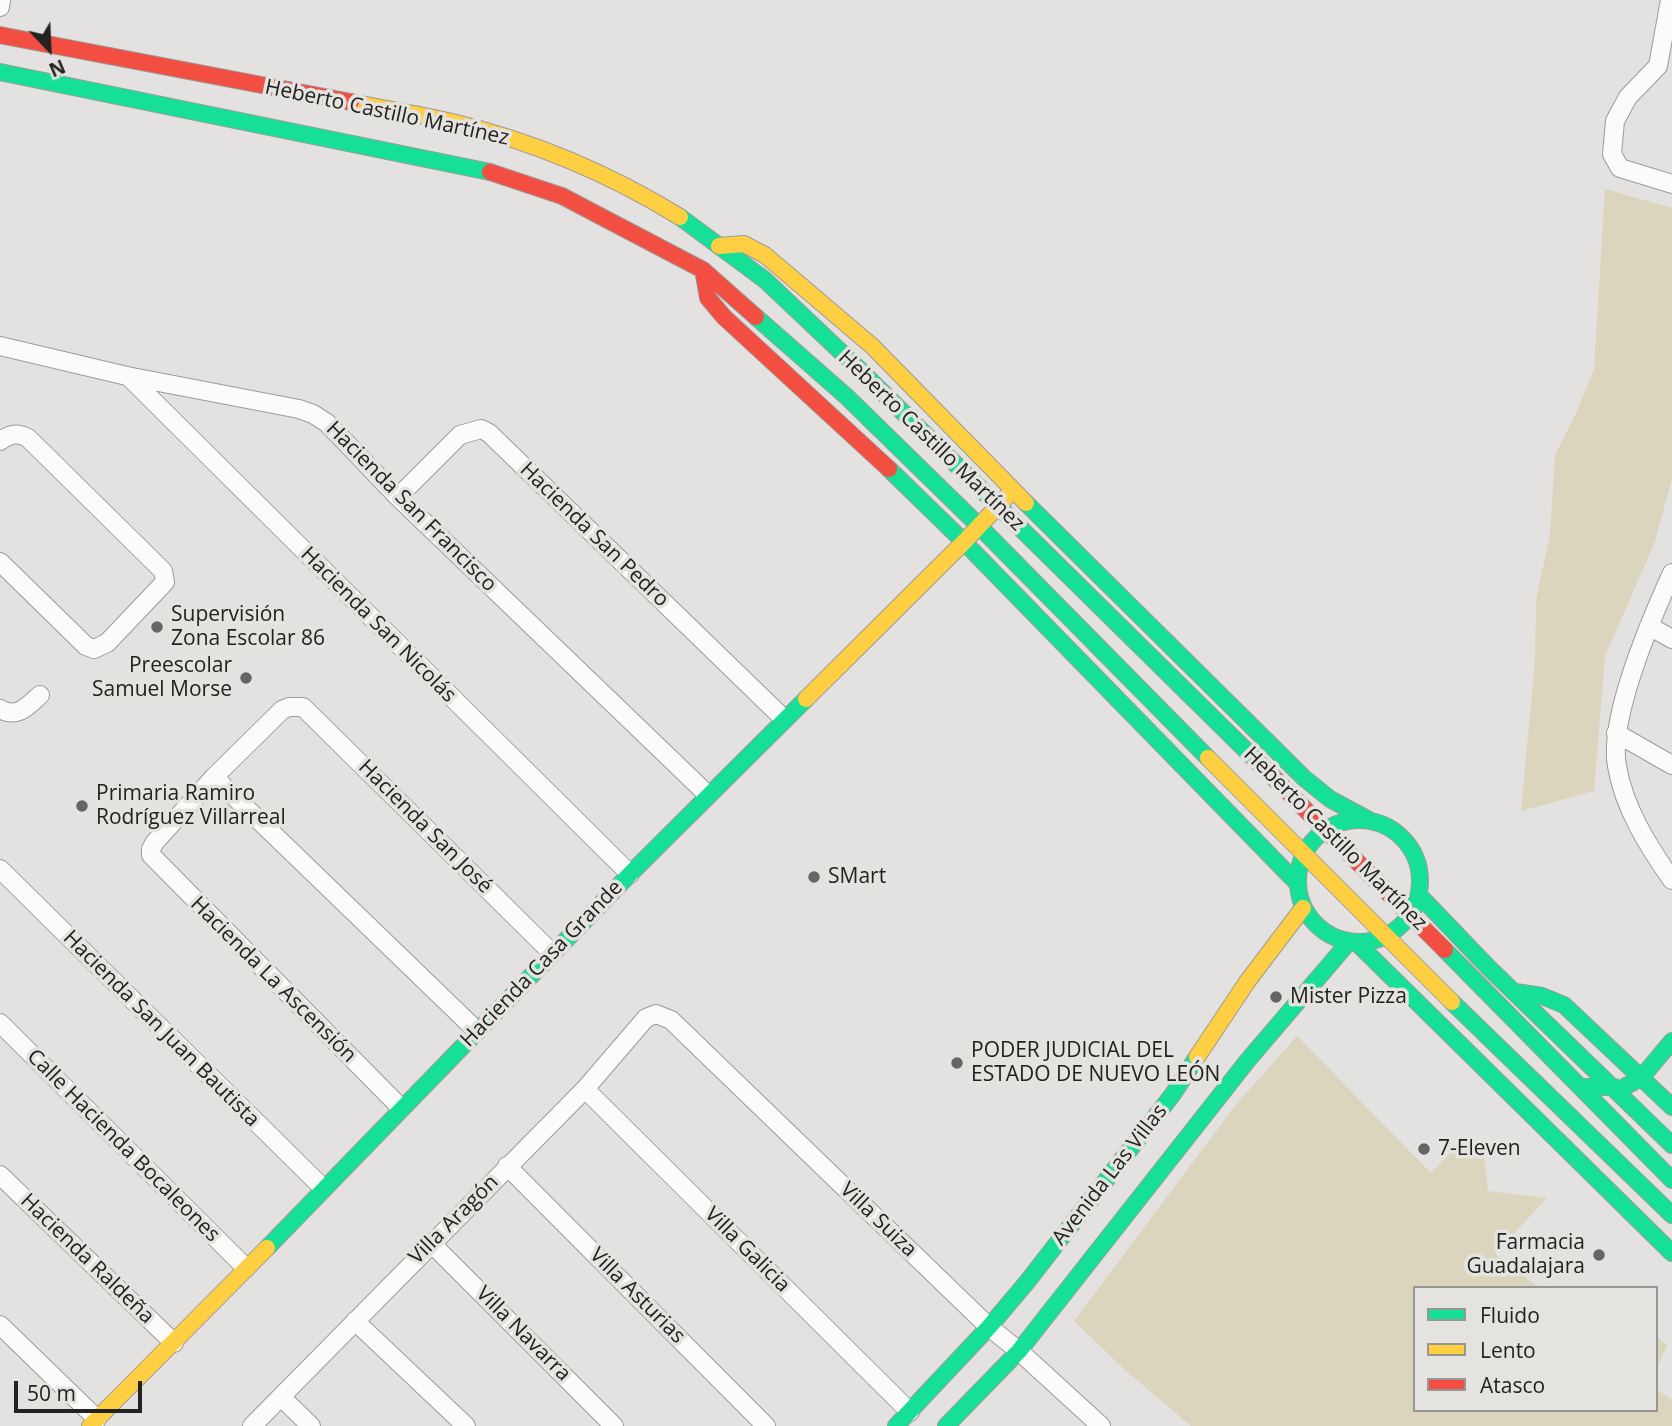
<!DOCTYPE html>
<html>
<head>
<meta charset="utf-8">
<style>
  body { margin:0 }
  #map { position:relative; width:1672px; height:1426px; overflow:hidden; background:#e3e2e1; font-family:"Open Sans",sans-serif }
  canvas { display:block }
  .legend { position:absolute; left:1413px; top:1286px; width:245px; height:126px; box-sizing:border-box; background:#e4e3e0; border:2px solid #969694; margin:0; padding:9px 12px; list-style:none; font-size:21px; color:#222221 }
  .legend li { display:flex; align-items:center; gap:14px; height:35px }
  .legend b { width:35px; border:2px solid #969694 }
  .north { position:absolute; left:14px; top:14px; width:70px; height:70px; -webkit-text-stroke:5px #e4e3e0; paint-order:stroke; rotate:157deg; font-size:19px; font-weight:700; line-height:28px; text-align:center; color:#222221 }
  .north::after { content:''; display:block; margin:auto; width:24px; height:32px; background:#222221; clip-path:polygon(50% 0,100% 100%,50% 72%,0 100%) }
  .scale { position:absolute; left:14px; top:1381px; width:128px; height:32px; box-sizing:border-box; border:4px solid #222221; border-top:0; padding-left:9px; font-size:21px; line-height:24px; white-space:nowrap; color:#222221; -webkit-text-stroke:5px #e4e3e0; paint-order:stroke }
</style>
</head>
<body>
<div id="map">
<canvas width="1672" height="1426"></canvas>
<ul class="legend">
<li><b style="height:9px;background:#16e098"></b>Fluido</li>
<li><b style="height:9px;background:#ffcf43"></b>Lento</li>
<li><b style="height:9px;background:#f24e42"></b>Atasco</li>
</ul>
<div class="north">N</div>
<div class="scale">50 m</div>
</div>
<script>
const ctx = document.querySelector('canvas').getContext('2d');
ctx.lineJoin = 'round';
function fillPath(path, color) { ctx.fillStyle = color; ctx.fill(path, 'evenodd'); }
function trace(path, color, width, dash) { ctx.strokeStyle = color; ctx.lineWidth = width; ctx.lineCap = dash ? 'butt' : 'round'; ctx.setLineDash(dash || []); ctx.stroke(path); }
function drawText(font, color, halo, rows, align = 'center') {
  ctx.font = font + ' "Open Sans",sans-serif'; ctx.lineWidth = 7; ctx.setLineDash([]); ctx.textBaseline = 'middle'; ctx.strokeStyle = halo; ctx.fillStyle = color; for (const [text, x, y, turn = 0] of rows) {
    ctx.save(); ctx.translate(x, y); ctx.rotate((+turn || 0) * Math.PI / 180); ctx.textAlign = isNaN(turn) ? turn : align; if (halo) ctx.strokeText(text, 0, 0); ctx.fillText(text, 0, 0); ctx.restore();
  }
}
const green = new Path2D(`
  M1605,189L1672,208V479L1654,544L1605,656L1594,791L1521,811L1535,661L1536,600L1550,535L1555,455L1575,415L1594,370Z
  M1297,1036L1431,1173L1468,1135L1483,1146L1488,1191L1547,1198L1495,1254L1539,1288H1415V1410H1656V1389L1672,1400V1426H1191L1125,1370L1074,1321L1234,1107Z
  M1656,1336L1667,1345L1656,1370Z`);
const street = new Path2D(`
  M1670,0L1658,66L1628,97L1615,121L1612,154L1620,168L1672,184
  M0,7L1,0
  M0,346L127,376L299,409L313,414L327,423L398,497L708,795
  M128,376L630,874
  M0,441C10,434 17,432 28,438L163,571L165,582L107,643L94,649L86,646L0,562
  M398,497L460,435L481,429L489,433L784,719
  M1672,573C1652,617 1608,719 1617,766C1624,808 1648,846 1672,880
  M1649,626L1672,639
  M0,709C17,719 28,706 40,695
  M1616,733L1672,765
  M214,777L477,1031
  M0,869L323,1188
  M0,1023L246,1268
  M585,1089L910,1412
  M401,1108L151,855V849L155,842L214,777L282,710L289,707H303L552,953
  M507,1166L766,1426
  M0,1175L174,1343
  M431,1243L614,1426
  M355,1321L466,1426
  M0,1325L97,1419
  M281,1397L311,1426
  M252,1426L585,1089L646,1018L656,1014L671,1020L989,1327L1019,1351L1101,1426`);
const fast = new Path2D(`
  M0,72L490,172
  M680,217L765,280L859,369L1276,780
  M756,317L847,397L978,525L1208,758
  M889,469L964,542L1296,882
  M1026,503L1304,778L1330,799L1369,820
  M1298 881a61 61 0 1 1 122 0a61 61 0 1 1-122 0Z
  M1419,895L1488,967L1672,1145
  M1358,944L1672,1253
  M1445,950L1672,1180
  M1516,992L1542,996L1564,1005L1672,1107
  M1452,1002L1672,1215
  M1626,1086L1641,1078L1672,1041
  M1580,1087H1615
  M267,1248L630,874L806,699
  M896,1426L989,1327L1027,1282L1173,1094L1197,1057
  M946,1426L1019,1351L1248,1060L1348,943`);
const slow = new Path2D(`
  M351,102C385,109 419,114 452,122C532,141 610,174 680,217
  M719,246L744,244L765,255L872,346L1026,503
  M806,699L964,542L1013,490
  M1208,758L1452,1002
  M1197,1057L1247,982L1303,908
  M90,1426L267,1248`);
const jam = new Path2D(`
  M0,35L351,102
  M490,172L562,196L703,270L756,317
  M703,270L708,298L724,317L889,469
  M1276,780L1445,950`);
const markers = [
  [157,627,7,"#666564"],
  [246,678,7,"#666564"],
  [82,806,7,"#666564"],
  [814,877,7,"#666564"],
  [1276,997,7,"#666564"],
  [957,1063,7,"#666564"],
  [1424,1149,7,"#666564"],
  [1599,1255,7,"#666564"]
];
const streetNames = [
  ["Heberto Castillo Martínez",387,113,12],
  ["Heberto Castillo Martínez",931,441,44],
  ["Hacienda San Francisco",411,507,45],
  ["Hacienda San Pedro",594,535,44],
  ["Hacienda San Nicolás",378,625,45],
  ["Hacienda San José",425,827,45],
  ["Heberto Castillo Martínez",1335,839,45],
  ["Hacienda Casa Grande",542,964,-46],
  ["Hacienda La Ascensión",273,980,45],
  ["Hacienda San Juan Bautista",161,1029,45],
  ["Calle Hacienda Bocaleones",123,1146,45],
  ["Avenida Las Villas",1110,1175,-52],
  ["Villa Aragón",454,1220,-45],
  ["Villa Suiza",878,1220,44],
  ["Villa Galicia",747,1250,45],
  ["Hacienda Raldeña",87,1259,44],
  ["Villa Asturias",637,1296,45],
  ["Villa Navarra",523,1334,45]
];
const poiNames = [
  ["Supervisión",171,615],
  ["Zona Escolar 86",171,639],
  ["Preescolar",232,666,"right"],
  ["Samuel Morse",232,690,"right"],
  ["Primaria Ramiro",96,794],
  ["Rodríguez Villarreal",96,818],
  ["SMart",828,877],
  ["Mister Pizza",1290,997],
  ["PODER JUDICIAL DEL",971,1051],
  ["ESTADO DE NUEVO LEÓN",971,1075],
  ["7-Eleven",1438,1149],
  ["Farmacia",1585,1243,"right"],
  ["Guadalajara",1585,1267,"right"]
];
fillPath(green, '#dad5bc');
trace(street, '#9c9b9a', 20);
trace(fast, '#9c9b9a', 18);
trace(slow, '#9c9b9a', 18);
trace(jam, '#9c9b9a', 18);
trace(street, '#fbfbfa', 18);
trace(fast, '#16e098', 16);
trace(slow, '#ffcf43', 16);
trace(jam, '#f24e42', 16);
for (const [x, y, r, color] of markers) { const dot = new Path2D(); dot.arc(x, y, r, 0, 2 * Math.PI); ctx.fillStyle = color; ctx.fill(dot); trace(dot, '#e4e3e0', 2.5); }
drawText('21px', '#222221', '#e4e3e0', streetNames);
drawText('21px', '#222221', '#e4e3e0', poiNames, 'left');
</script>
</body>
</html>
